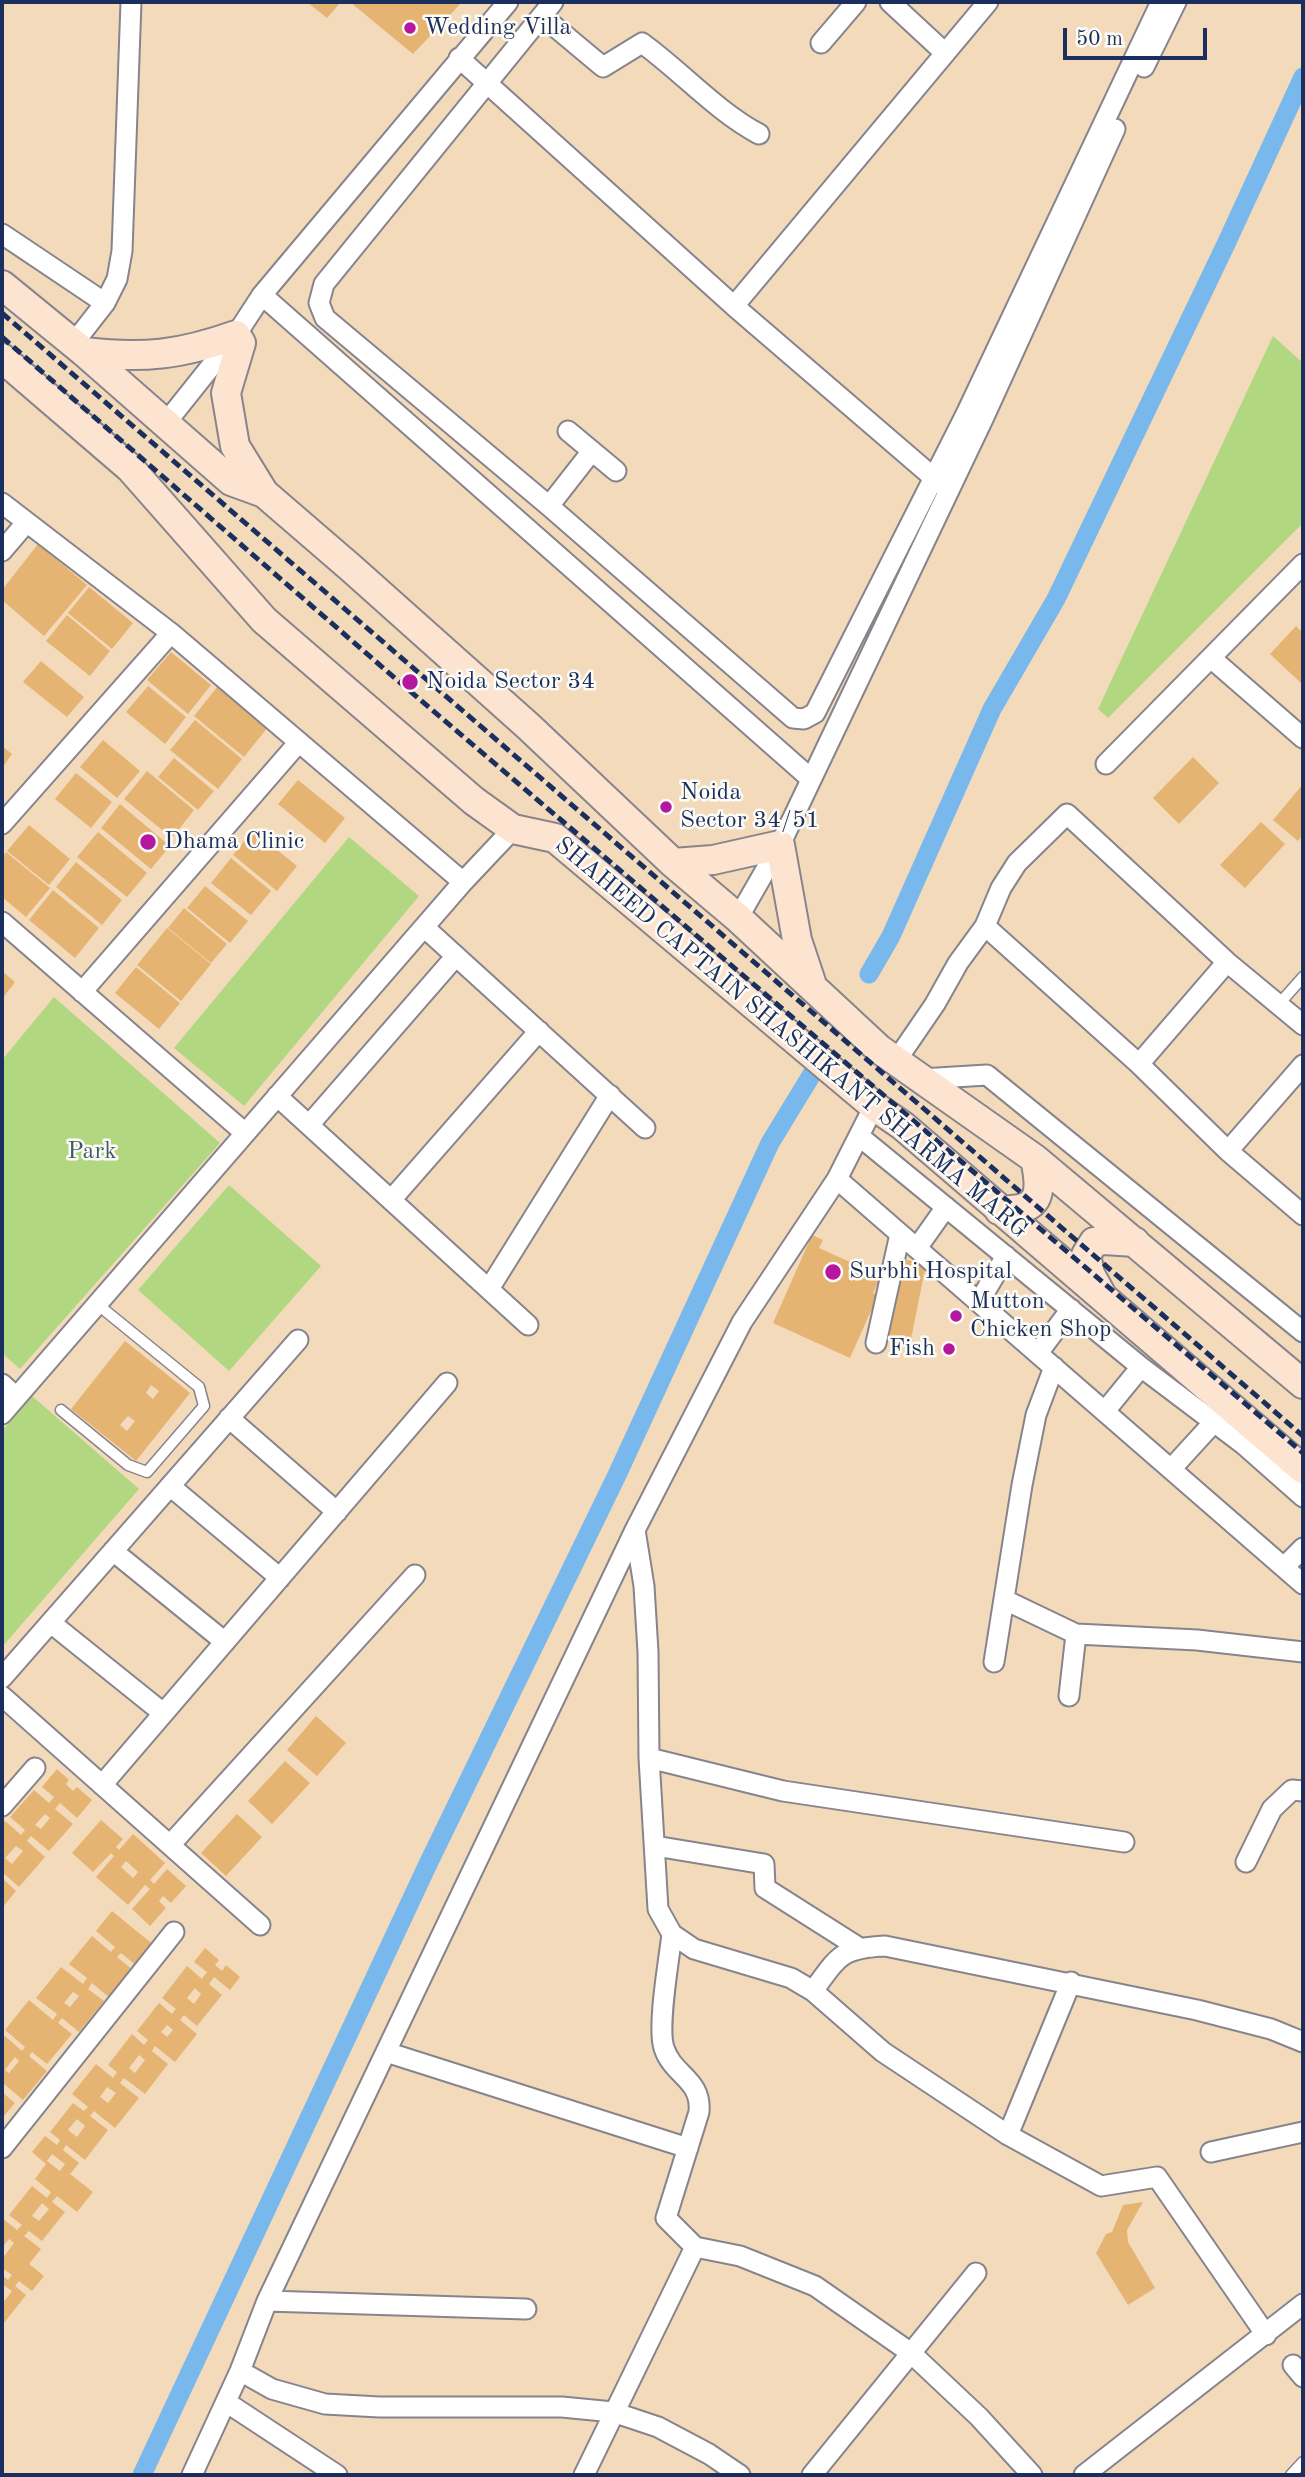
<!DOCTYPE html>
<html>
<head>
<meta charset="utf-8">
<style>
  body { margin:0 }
  #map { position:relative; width:1305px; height:2477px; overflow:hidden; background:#f3dabb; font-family:"Old Standard TT",serif }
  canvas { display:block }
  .frame { position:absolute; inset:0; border:4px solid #1b2f5e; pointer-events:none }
  .scale { position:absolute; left:1063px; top:28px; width:144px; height:32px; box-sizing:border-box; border:4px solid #1b2f5e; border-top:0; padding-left:9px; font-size:21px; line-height:24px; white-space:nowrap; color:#1b2f5e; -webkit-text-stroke:5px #fdfcf7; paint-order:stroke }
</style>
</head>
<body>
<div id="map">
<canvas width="1305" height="2477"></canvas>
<div class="frame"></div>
<div class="scale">50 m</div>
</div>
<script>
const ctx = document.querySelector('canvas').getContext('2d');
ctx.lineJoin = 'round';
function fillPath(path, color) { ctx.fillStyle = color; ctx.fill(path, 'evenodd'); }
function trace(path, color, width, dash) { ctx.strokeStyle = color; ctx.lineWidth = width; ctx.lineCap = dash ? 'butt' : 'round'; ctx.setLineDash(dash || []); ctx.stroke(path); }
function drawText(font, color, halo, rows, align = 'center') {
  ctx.font = font + ' "Old Standard TT",serif'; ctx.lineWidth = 5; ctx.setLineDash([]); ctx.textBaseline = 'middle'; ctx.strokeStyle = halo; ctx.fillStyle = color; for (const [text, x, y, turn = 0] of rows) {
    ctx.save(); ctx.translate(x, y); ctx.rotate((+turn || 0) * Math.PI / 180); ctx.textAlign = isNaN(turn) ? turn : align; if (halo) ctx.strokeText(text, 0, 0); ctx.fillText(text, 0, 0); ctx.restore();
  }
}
const green = new Path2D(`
  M1273,336L1303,363V523L1108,718L1098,709Z
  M349,837L419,896L244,1106L174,1048Z
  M54,997L220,1143L20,1369L2,1353V1060Z
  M229,1185L321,1266L229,1371L138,1290Z
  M32,1396L139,1489L2,1647V1431Z`);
const canal = new Path2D(`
  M869,974L891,936L992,709L1056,599L1226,244L1303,77
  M142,2475L428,1864L617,1475L770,1143L820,1061`);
const building = new Path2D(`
  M307,2H341L327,18Z
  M350,2H462L413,54Z
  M38,544L87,585L44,636L2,600V590Z
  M89,587L133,623L112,649L68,613Z
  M67,615L110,651L90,676L46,641Z
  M1296,626L1303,633V685L1270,654Z
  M171,652L211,685L188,714L147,680Z
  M41,661L84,697L67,717L23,682Z
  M148,686L186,717L165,744L126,712Z
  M218,686L268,727L244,757L194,716Z
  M195,720L242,759L218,789L170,750Z
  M103,740L140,771L117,798L80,767Z
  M2,746L12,754L2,768Z
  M1193,757L1219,783L1179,824L1153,798Z
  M174,758L214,791L198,810L158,777Z
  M147,771L194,810L172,838L124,799Z
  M76,773L112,802L91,828L55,799Z
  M298,780L345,818L325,843L278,804Z
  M1303,784V834L1298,841L1273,820Z
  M120,804L170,846L151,869L101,828Z
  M1261,822L1285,844L1245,888L1220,865Z
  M29,825L70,859L49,885L7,851Z
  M253,830L297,866L277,891L233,855Z
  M98,832L147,873L127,897L77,857Z
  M6,852L50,888L26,917L2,897V858Z
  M231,858L271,891L251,915L211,883Z
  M76,862L122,900L102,925L56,887Z
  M205,886L248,921L230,943L187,908Z
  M53,890L99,928L75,958L29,920Z
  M184,908L227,944L211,963L168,928Z
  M167,928L211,964L181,1001L137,965Z
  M136,967L180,1003L159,1029L115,993Z
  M2,971L15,982L2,999Z
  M812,1235L823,1240L819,1248L881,1276L873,1293L878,1295L850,1358L773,1323Z
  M898,1258L926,1264L910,1344L882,1338Z
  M125,1341L190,1393L136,1461L71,1409ZM151,1385L159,1391L153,1399L146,1393ZM128,1416L135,1421L127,1431L120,1425Z
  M316,1716L346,1743L317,1776L287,1750Z
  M285,1761L310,1783L272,1824L248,1801Z
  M57,1769L69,1780L66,1784L73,1791L77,1787L92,1800L77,1818L60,1803L55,1809L73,1824L49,1851L31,1836L27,1841L45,1857L19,1887L2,1872V1824L5,1821L21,1835L25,1830L10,1817L34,1790L49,1803L54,1797L42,1787ZM45,1814L50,1818L41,1829L35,1825ZM16,1846L23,1851L12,1864L5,1858Z
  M237,1814L262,1837L226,1876L201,1853Z
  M101,1820L123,1839L116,1847L119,1850L133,1834L165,1863L150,1880L154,1884L167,1869L186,1886L171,1903L163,1896L159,1901L166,1908L150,1926L132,1909L150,1889L145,1885L128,1905L96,1877L114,1856L111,1853L93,1872L72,1853ZM126,1861L138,1872L133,1878L121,1867Z
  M2,1878L16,1891L2,1908Z
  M112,1911L155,1946L138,1967L121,1953L117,1957L134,1971L111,1999L92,1983L88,1989L104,2001L79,2032L62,2018L58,2023L72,2034L47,2064L32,2052L29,2056L47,2071L23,2100L4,2084L2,2087V2040L5,2036L22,2051L25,2047L5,2030L29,2000L53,2020L57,2014L36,1998L61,1967L83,1984L87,1978L69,1964L92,1936L111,1952L115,1947L96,1931ZM73,1992L79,1996L70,2007L64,2003ZM15,2057L19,2061L9,2073L5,2070Z
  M205,1948L219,1960L215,1965L222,1971L226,1965L240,1977L230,1990L214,1977L209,1984L222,1995L197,2026L184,2015L180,2020L197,2034L175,2062L155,2046L152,2051L168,2064L145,2094L124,2078L120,2083L139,2098L115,2128L94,2111L90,2116L108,2130L85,2160L66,2145L63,2150L79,2163L70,2174L93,2192L77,2212L57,2196L52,2202L65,2212L42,2241L29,2231L24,2236L41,2249L29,2264L44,2276L32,2291L19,2281L15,2286L26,2295L4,2323L2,2321V2304L12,2291L3,2285L2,2286V2275L8,2280L12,2275L2,2268V2259L14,2243L9,2239L4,2245L2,2243V2218L17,2230L22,2225L9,2215L32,2186L47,2198L51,2192L35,2179L46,2164L32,2152L45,2136L57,2145L60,2140L50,2132L73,2103L84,2111L88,2107L72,2094L96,2064L113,2078L117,2072L108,2065L132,2034L144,2045L148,2040L137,2031L159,2003L172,2014L176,2009L162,1998L187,1966L202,1979L207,1972L194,1962ZM195,1988L201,1994L194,2004L187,1998ZM167,2025L173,2030L167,2037L161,2032ZM139,2055L145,2060L135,2073L129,2068ZM107,2087L116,2093L108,2103L100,2097ZM77,2119L85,2126L77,2137L68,2130ZM52,2154L65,2164L60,2171L47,2161ZM42,2203L49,2209L39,2221L32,2216Z
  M2,2092L15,2103L4,2116L2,2114Z
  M1143,2202L1127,2230L1128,2242L1155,2288L1128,2305L1096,2253L1106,2234L1112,2232L1123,2205Z`);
const service = new Path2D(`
  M1279,1004L1303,977
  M61,1410L128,1465L147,1472L204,1406L199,1387L97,1304
  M1291,2475L1303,2462`);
const minor = new Path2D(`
  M553,2L324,284L319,303L325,318L549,506L793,718L804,719L815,713L966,414L1161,2
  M890,2L945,53
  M542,16L603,67L642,43C682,72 716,111 759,134
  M821,43L856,2
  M459,58L734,306L941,484
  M1144,67L1176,2
  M2,234L105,303
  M262,295L810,778
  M734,306L988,2
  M73,344L105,303L117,279L122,251L131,2
  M165,424L236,335L262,295L508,2
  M568,431L616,471
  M2,503L171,633L463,882
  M549,506L592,451
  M2,551L26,523
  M1211,658L1303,738
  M1106,764L1303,564
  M2,824L171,633
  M738,918L780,845L984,417L1115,129
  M2,922L245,1133
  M985,926L1139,1064L1228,1151L1303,1215
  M424,927L645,1128
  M82,992L299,742
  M896,1061L935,1004L958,963L985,926L1001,888L1017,863L1067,814L1227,962L1303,1025
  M1139,1064L1227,962
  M921,1079L987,1075L1303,1332
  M277,1096L528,1325
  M874,1106L837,1179L742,1322L635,1530L644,1586L648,1652L649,1758L658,1909L672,1934L694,1949L791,1978L813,1991L883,2052L1008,2135L1101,2186L1157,2177L1266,2335
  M309,1125L456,956
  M859,1136L1141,1367L1243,1444L1303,1497
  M1228,1151L1303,1065
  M837,1179L1303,1584
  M391,1200L539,1031
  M917,1248L946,1207
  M489,1289L610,1095
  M979,1302L1006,1256
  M876,1343L900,1234
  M1038,1353L1071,1309
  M2,1384L16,1397
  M1105,1411L1141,1367
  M2,1414L463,882L513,829
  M229,1418L337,1512
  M1172,1468L1214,1422
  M170,1486L280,1578
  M113,1551L225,1642
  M1285,1566L1303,1548
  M1005,1600L1076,1634L1197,1640L1303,1652
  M51,1623L163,1713
  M994,1662L1022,1485L1036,1415L1054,1367
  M2,1678L298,1340
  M2,1696L260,1925
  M1069,1696L1076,1634
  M649,1758L783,1791L1124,1842
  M102,1785L447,1383
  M2,1806L35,1768
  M170,1845L415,1575
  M655,1846L764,1864L765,1888L858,1947
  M1246,1862L1272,1809L1292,1790L1303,1791
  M672,1934C669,1960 657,2027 664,2048C673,2076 702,2079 699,2112L666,2218L695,2247L740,2256L815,2286L911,2353L979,2417L1032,2475
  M813,1991C838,1957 840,1948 885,1946L1197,2010L1271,2029L1303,2042
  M386,2052L688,2148
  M1008,2135L1071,1982
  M2,2148L174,1932
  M1211,2152L1303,2132
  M267,2301L526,2309
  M1293,2365L1303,2377
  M240,2371L272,2389L325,2404L379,2407H562L613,2412L658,2427L709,2454L740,2475
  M226,2402L337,2475
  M192,2475L240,2371L267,2301L635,1530
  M584,2475L695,2247
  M812,2475L976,2273
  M1084,2475L1303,2304`);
const secondary = new Path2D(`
  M2,285L84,352L231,481L264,493L351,568L528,726L673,863L738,918L879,1049L1035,1159L1303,1384
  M84,352C143,359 180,355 236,335L241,343L226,393L235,446L264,493
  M2,358L130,468L264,620L474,801L513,829L555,838L874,1106L903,1126L1303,1469
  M673,863L713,860L780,845L797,940L811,982
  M999,1210C1040,1212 1043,1195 1035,1159
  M1101,1294L1090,1274L1086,1255L1094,1242L1104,1240L1135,1242`);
const rail = new Path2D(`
  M2,313L1303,1436
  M2,337L404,686L1303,1453`);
const markers = [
  [410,28,7,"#b5179e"],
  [410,682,9,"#b5179e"],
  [666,807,7,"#b5179e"],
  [148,842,9,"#b5179e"],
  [833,1272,9,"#b5179e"],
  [956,1316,7,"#b5179e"],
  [949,1349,7,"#b5179e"]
];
const poiNames = [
  ["Wedding Villa",424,28],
  ["Noida Sector 34",426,682],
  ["Noida",680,793],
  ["Sector 34/51",680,821],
  ["Dhama Clinic",164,842],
  ["Surbhi Hospital",849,1272],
  ["Mutton",970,1302],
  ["Chicken Shop",970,1330],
  ["Fish",935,1349,"right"]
];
const streetNames = [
  ["SHAHEED CAPTAIN SHASHIKANT SHARMA MARG",791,1038,40]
];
const parkNames = [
  ["Park",92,1152]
];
fillPath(green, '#b1d781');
trace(canal, '#78b8ec', 19);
fillPath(building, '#e5b472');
trace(service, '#87848c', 13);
trace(minor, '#87848c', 23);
trace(secondary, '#87848c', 32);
trace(service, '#fff', 10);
trace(minor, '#fff', 19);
trace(secondary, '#fde4d1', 28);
trace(rail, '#1b2f5e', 5, [10, 5]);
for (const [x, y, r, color] of markers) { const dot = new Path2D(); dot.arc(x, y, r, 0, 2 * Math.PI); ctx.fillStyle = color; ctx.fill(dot); trace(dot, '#fdfcf7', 2.5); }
drawText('24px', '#1b2f5e', '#fdfcf7', poiNames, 'left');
drawText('24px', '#1b2f5e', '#fdfcf7', streetNames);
drawText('24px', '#405967', '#fdfcf7', parkNames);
</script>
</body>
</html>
